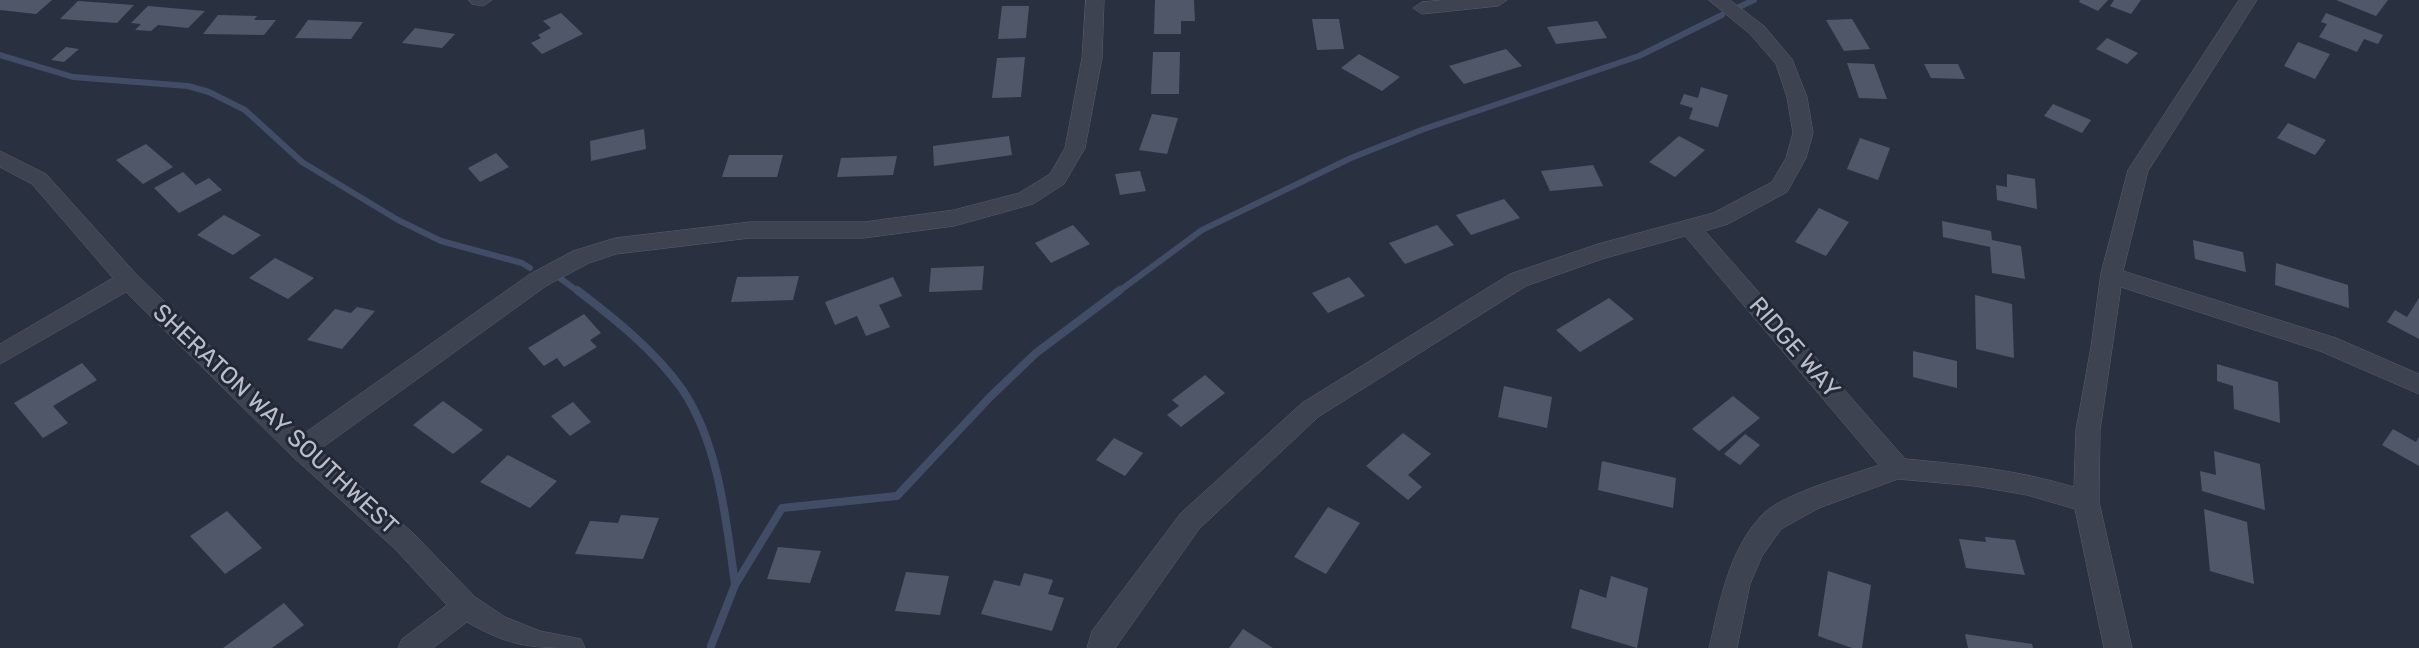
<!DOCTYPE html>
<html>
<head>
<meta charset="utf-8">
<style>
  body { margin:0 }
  canvas { display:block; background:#293040 }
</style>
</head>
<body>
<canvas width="2419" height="648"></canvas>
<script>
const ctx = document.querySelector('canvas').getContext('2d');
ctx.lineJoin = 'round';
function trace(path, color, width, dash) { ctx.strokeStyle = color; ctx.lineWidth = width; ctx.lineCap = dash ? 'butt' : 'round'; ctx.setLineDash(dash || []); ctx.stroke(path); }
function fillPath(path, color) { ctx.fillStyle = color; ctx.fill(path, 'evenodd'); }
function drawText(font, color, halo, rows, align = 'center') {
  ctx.font = font + ' Rubik,sans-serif'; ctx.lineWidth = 6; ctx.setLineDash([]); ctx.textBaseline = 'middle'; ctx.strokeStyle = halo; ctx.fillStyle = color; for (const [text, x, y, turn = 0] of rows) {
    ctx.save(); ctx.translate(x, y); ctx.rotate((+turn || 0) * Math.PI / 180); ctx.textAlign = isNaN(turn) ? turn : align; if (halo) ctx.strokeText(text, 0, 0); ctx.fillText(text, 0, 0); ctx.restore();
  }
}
const streamFar1 = new Path2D(`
  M1739,7L1754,0
  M0,55L73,77L188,86L209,92L245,110L302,162L398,220L441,241L522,263L530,268
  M561,279L579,292
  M1118,292L1202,230L1351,158L1424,129L1639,56L1722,15`);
const stream = new Path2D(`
  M577,290C615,319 654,350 682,389C719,444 726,520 735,584
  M711,646L735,585L782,508L897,496L990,397L1036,353L1120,290`);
const building = new Path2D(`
  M0,0H52L36,14L0,10Z
  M1155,0H1194L1195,21H1181V34H1154Z
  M2080,0H2108L2098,11L2079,2Z
  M2114,0H2141L2131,14L2110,6Z
  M2336,0H2388L2376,16Z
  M78,1L134,5L117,23L60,19Z
  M148,6L205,11L188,28L158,25L151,31L135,30L141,24L131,23Z
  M1002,6H1029L1026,38L998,39Z
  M561,13L583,34L542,54L531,43L541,38L538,35L551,28L543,21Z
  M2326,13L2383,35L2378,44L2364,39L2357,52L2319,37L2327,24L2321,22Z
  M218,15L257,16L254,20H276L264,35L203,34Z
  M1312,19H1339L1344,49L1317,50Z
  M1852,19L1870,49L1844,51L1826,20Z
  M308,20L363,22L351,39L295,38Z
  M1597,21L1607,38L1556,44L1547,27Z
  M415,28L455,34L442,48L402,43Z
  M2107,38L2138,53L2127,64L2096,49Z
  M2298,42L2330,54L2315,79L2284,66Z
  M66,47L79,49L64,62L51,60Z
  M1506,49L1522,66L1464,84L1449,66Z
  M1153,52H1180L1179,94H1151Z
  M1359,54L1400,77L1382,91L1341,68Z
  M1025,57L1021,97L992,98L997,58Z
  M1847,63L1874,64L1887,99L1859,98Z
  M1924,64H1958L1965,79L1931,78Z
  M1701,87L1728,95L1718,127L1689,119L1693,108L1680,104L1684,94L1698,98Z
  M2053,104L2091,120L2082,133L2044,116Z
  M1152,114L1178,118L1167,154L1139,150Z
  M2288,123L2326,140L2315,155L2277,138Z
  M644,129L646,149L591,161L590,141Z
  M1009,136L1012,155L934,166L933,146Z
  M1679,136L1705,150L1675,177L1649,162Z
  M1860,138L1890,148L1878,180L1847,169Z
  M146,144L173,167L143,184L116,160Z
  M496,153L509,167L480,182L468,168Z
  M729,155H783L777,177H722Z
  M897,156L893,175L837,177L841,158Z
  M1593,165L1603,186L1550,191L1541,171Z
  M1140,171L1146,191L1120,195L1115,174Z
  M183,172L196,185L209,178L222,190L179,213L154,188Z
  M2007,174L2035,179L2037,209L1997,200L1996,185L2007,187Z
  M1504,199L1520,218L1471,235L1456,215Z
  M1819,208L1849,222L1826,256L1795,242Z
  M224,215L261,235L233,255L197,235Z
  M1942,221L1991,231L1992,240L2021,246L2025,279L1992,273L1990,247L1943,237Z
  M1073,225L1090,244L1051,263L1035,243Z
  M1437,225L1454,245L1405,264L1389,243Z
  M2193,240L2243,252L2246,272L2195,259Z
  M275,258L314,278L288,299L249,278Z
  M2276,263L2348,285L2349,308L2275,285Z
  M984,266L982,290L929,292L931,268Z
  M799,276L793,300L731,302L737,277Z
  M893,277L902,296L879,305L890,327L866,336L857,316L835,325L825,302Z
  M1349,277L1365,296L1328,313L1312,293Z
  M1975,295L2012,304L2014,358L1976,349Z
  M1609,298L1634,319L1580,352L1556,330Z
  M2419,298V339L2387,322L2395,310L2407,317Z
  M357,307L375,311L342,349L307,340L335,309L351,313Z
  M584,314L601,333L590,340L597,347L564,367L557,358L544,366L528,348Z
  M1913,351L1957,361V388L1913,377Z
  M82,363L97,380L53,406L68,423L43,438L14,403Z
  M2217,364L2278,382L2280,423L2234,409L2233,386L2217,381Z
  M1205,375L1225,393L1181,427L1167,415L1179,406L1172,400Z
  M1504,386L1552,397L1547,428L1498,417Z
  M1733,396L1760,418L1719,451L1692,429Z
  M443,401L483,430L453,454L413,425Z
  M573,402L591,422L570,436L551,416Z
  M2393,429L2416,442L2419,437V466L2382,445Z
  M1403,433L1431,454L1408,475L1422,487L1408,500L1366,466Z
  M1745,434L1760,445L1740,465L1724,454Z
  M1114,438L1143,453L1125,476L1096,460Z
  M2214,451L2260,464L2265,510L2202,491L2200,471L2216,475Z
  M508,455L557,481L530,508L480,482Z
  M1602,461L1676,478L1673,508L1598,490Z
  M1328,507L1360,523L1326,574L1294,557Z
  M2204,509L2247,522L2254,584L2210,571Z
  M227,511L262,548L225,574L190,536Z
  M621,515L659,518L643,559L575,554L590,521L618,523Z
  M1985,537L2015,540L2025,575L1966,568L1959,539L1986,542Z
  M778,547L821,551L810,583L767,579Z
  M1828,571L1871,585L1862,648H1852L1818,636Z
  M906,572L949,576L940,615L895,611Z
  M1024,573L1053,580L1048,594L1064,598L1052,631L981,614L994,580L1020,586Z
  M1611,576L1648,588L1637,648L1571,628L1580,589L1606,598Z
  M284,603L304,625L272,648H223Z
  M1243,629L1273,648H1229Z
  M1965,634L2032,644L2033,648H1968Z`);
const minor = new Path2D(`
  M469,0H492L483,6L472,4Z
  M1086,0H1104L1102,58L1085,148L1064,184L1033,204L954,226L864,238H750L616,254L589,263L546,286L319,450L413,533L475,597L505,617L540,631L581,639L585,648C533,648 512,648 467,622L433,648H398L402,639L447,605L395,549L292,456L126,292L0,364V344L113,278L32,184L0,167V151L46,174L136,274L302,435L530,274L573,251L615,238L750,222H864L954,210L1019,193L1050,174L1065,148L1082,58Z
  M1444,0H1507L1498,6L1422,14L1413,8L1422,2Z
  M1709,0H1730L1764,26L1792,59L1807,97L1813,133L1806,158L1787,192L1728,224L1705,231L1905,459C1963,464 2017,470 2074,487L2076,430L2091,347L2101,273L2128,170L2239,0H2257L2148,171L2123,271L2336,338L2419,374V394L2320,351L2121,287L2100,430L2099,502L2132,648H2104L2075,509L2027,495L1975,486L1898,479L1819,508L1781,529L1762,556L1750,584L1737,648H1709C1720,602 1728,551 1762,515C1781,494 1851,475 1879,465L1685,236L1602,259L1526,286L1318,417L1199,529L1115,648H1087L1092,631L1181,513L1302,403L1510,274L1598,244L1713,213L1772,182L1786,158L1793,133L1787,97L1776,64L1750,34Z`);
const streetNames = [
  ["RIDGE WAY",1794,348,49],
  ["SHERATON WAY SOUTHWEST",275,420,43]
];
trace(streamFar1, '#414c67', 6);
trace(stream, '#414c67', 8);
fillPath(building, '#505768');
trace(minor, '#585e6a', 1);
fillPath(minor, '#3d4350');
drawText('24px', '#babeca', '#222835', streetNames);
</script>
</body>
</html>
